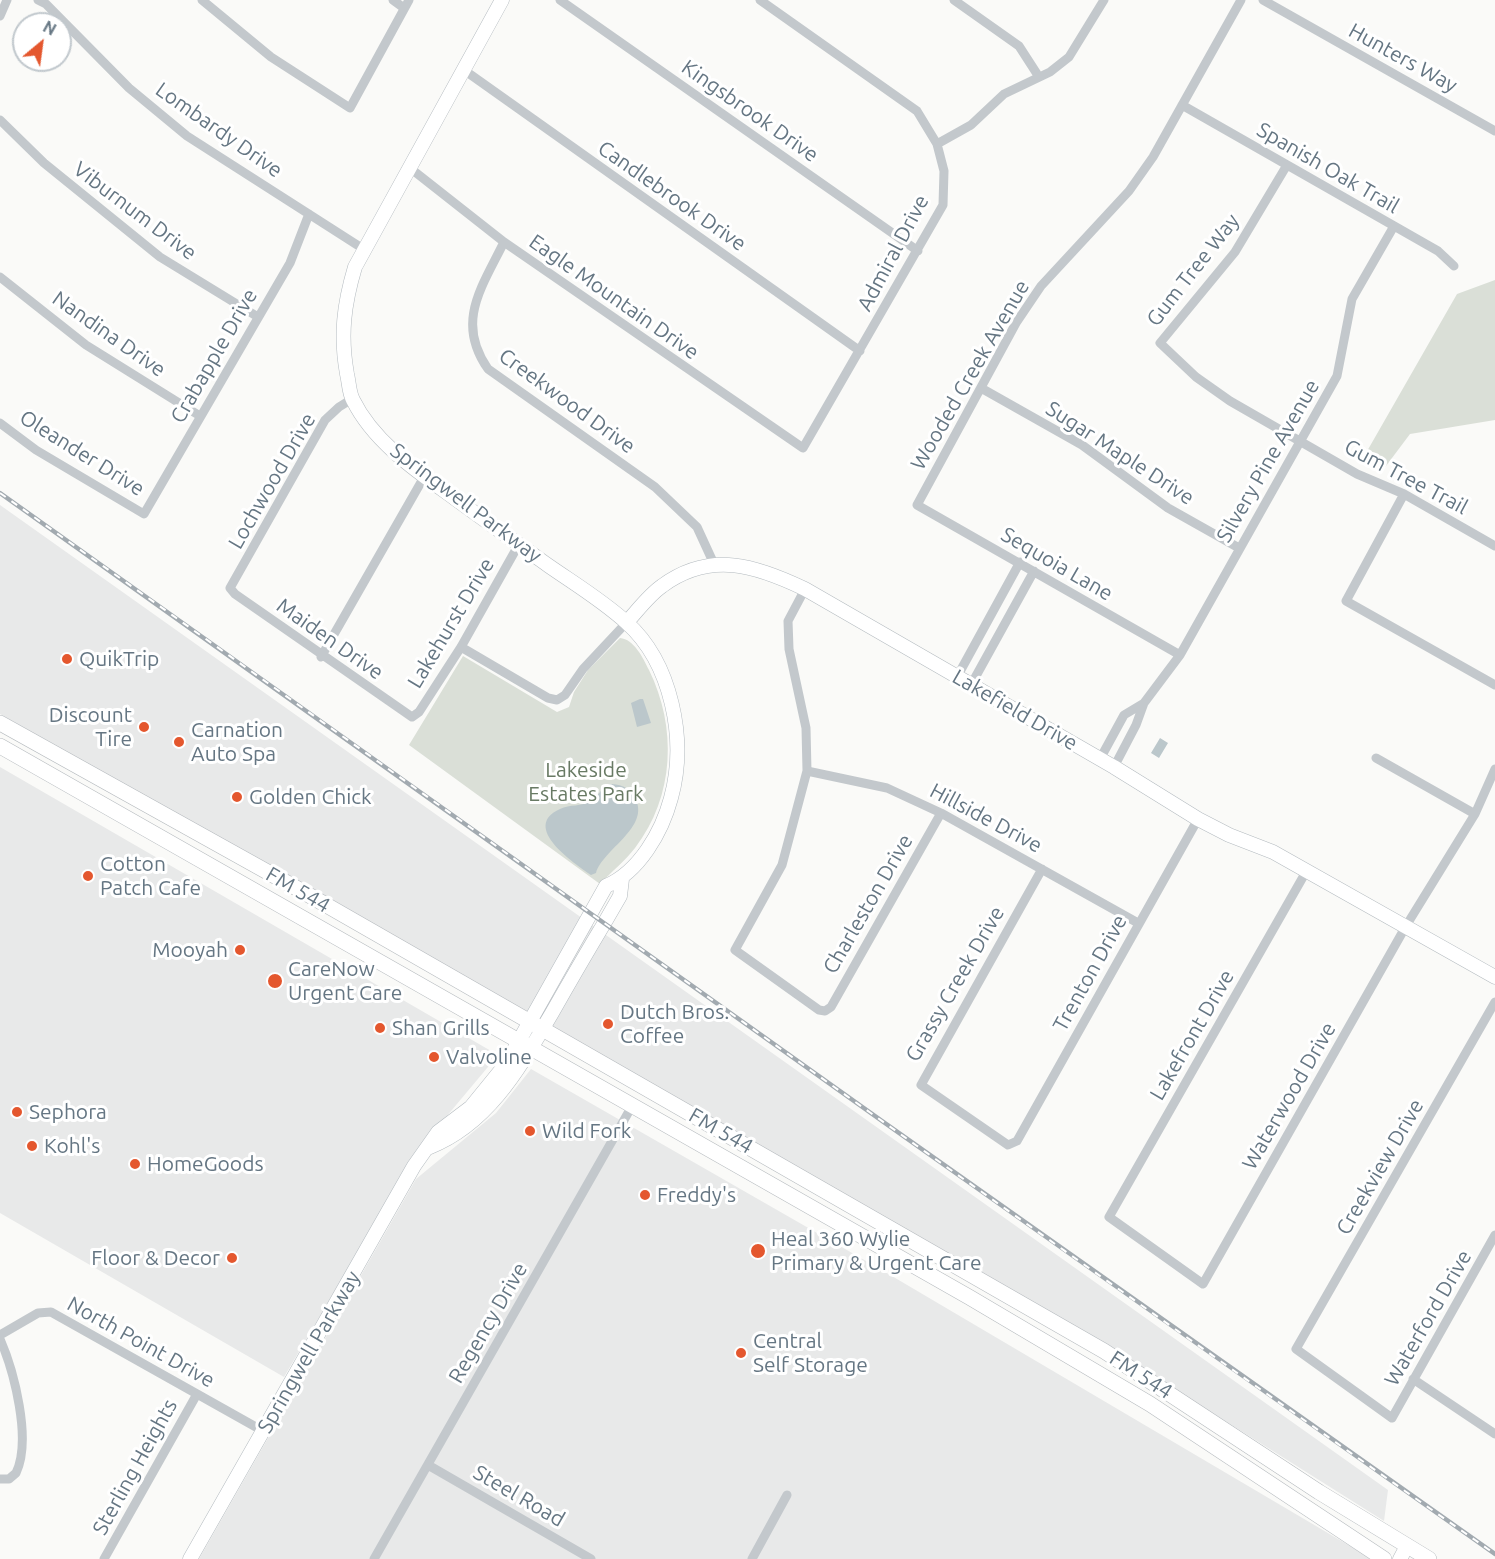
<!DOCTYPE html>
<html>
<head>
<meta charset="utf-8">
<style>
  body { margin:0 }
  #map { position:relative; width:1495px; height:1559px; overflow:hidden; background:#fafaf8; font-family:Ubuntu,sans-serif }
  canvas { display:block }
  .north { position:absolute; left:12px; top:12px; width:60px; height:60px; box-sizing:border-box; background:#fff; border:2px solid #c1c8cd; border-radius:50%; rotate:29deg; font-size:16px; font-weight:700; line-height:24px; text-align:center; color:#657683 }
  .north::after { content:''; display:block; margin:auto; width:21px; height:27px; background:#e4572e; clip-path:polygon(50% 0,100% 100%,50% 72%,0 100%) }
</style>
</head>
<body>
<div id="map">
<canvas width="1495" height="1559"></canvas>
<div class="north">N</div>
</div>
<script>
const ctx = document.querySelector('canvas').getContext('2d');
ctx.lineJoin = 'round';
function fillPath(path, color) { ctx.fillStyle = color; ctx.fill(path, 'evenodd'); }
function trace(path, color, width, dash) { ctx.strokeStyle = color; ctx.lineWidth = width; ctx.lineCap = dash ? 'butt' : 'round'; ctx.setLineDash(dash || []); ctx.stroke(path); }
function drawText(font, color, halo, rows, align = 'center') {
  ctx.font = font + ' Ubuntu,sans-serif'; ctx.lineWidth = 6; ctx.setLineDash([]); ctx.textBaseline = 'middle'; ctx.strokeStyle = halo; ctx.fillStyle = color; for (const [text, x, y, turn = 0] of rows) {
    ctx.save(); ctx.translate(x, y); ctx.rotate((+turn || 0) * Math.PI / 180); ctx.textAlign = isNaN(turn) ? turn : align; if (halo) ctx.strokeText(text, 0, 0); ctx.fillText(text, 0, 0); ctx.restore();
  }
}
const built = new Path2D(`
  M0,505L1388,1490L1384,1521L1095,1339L0,714Z
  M0,767L498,1055L415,1154L284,1377L0,1213Z
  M531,1069L880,1269L1372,1559H199L416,1179L496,1113Z`);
const green = new Path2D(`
  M1495,280V420L1410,434L1383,470L1366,453L1457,294Z
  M620,638C634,639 643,658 649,670C677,727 675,796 635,848C625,861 611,872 600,884L409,745L463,656L557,712L569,707L574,692L588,670Z`);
const water = new Path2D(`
  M640,699H643L651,723L637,727L631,703Z
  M1160,738L1168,743L1159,758L1151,753Z
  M607,784C620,784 628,786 635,798C651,827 603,849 596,873L591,875C574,863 520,827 560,809C570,804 581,807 591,801C598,797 601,789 607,784Z`);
const street = new Path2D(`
  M38,0L46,4L129,88L187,136L365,250
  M202,0L271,57L350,108L409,0
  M393,0L404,8
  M560,0L918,251
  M954,0L1019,46L1039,77
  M1263,0L1495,131
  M0,16L7,0
  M464,70L860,351
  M1182,105L1438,251L1454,266
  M0,120L44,163L160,257L258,317
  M937,144L971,125L1004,94L1050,72L1069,57L1104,0
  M1287,165L1235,252L1160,343L1196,377L1230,401L1357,474L1404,494L1495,546
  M410,168L504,242L803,448L943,205L944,171L937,144L917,111L760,0
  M504,242C482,287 455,322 488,369L655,487L697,527L714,564
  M0,277L86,345L200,416
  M981,388L1082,445L1168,508L1239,548
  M352,399L339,407L325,420L230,588L235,594L412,717L419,712L461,647L519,544
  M0,423L36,450L144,514L290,263L309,214
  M1404,494L1346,601L1495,685
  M805,589L788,621L789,649L806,728L807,771L782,865L735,950L819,1010L825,1011L831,1007L941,813
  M461,647L548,698L557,700L565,695L583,669L627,622
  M1180,655L917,505L1016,323L1041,286L1129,191L1153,157L1241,0
  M321,657L424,477
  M957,677L1020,562
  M971,685L1034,571
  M1144,703L1180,655L1337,376L1352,299L1394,226
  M1376,758L1475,814
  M1100,759L1124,715L1144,703L1136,725L1114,767
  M807,771L887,788L941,813L1138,923
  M1042,869L921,1085L1008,1145L1017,1141L1198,819
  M1307,870L1109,1217L1203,1284L1406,926L1475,814L1495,769
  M1495,1002L1296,1349L1392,1418L1495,1235
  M0,1335L38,1313L51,1312L263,1431
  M0,1339C14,1371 32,1440 16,1473L9,1479H0
  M1413,1379L1495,1434
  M428,1465L591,1559
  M104,1559L197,1394
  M374,1559L632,1106
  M752,1559L787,1495`);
const secondary = new Path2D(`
  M627,622C638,610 649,595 662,586C711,550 757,566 805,589L1114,767L1198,819L1229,835L1273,852L1495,977
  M430,1147C490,1123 521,1065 552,1013C569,983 587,952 605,922L620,896L622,879
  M190,1559L414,1166L438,1132L471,1107L506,1064L606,886C639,872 662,832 671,798C687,740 672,663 626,622C603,601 575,584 549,566C514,541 480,517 446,492C412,468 372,439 353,400C349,393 349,382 347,374C340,335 344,304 355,267L502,0
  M1400,1559L1407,1546`);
const primary = new Path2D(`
  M0,723L307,894L1104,1351L1319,1492L1429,1559
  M0,746L969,1297L1150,1404L1384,1559`);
const rail = new Path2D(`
  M0,493C499,846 994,1204 1495,1554`);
const markers = [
  [67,659,6,"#e4572e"],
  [144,727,6,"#e4572e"],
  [179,742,6,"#e4572e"],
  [237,797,6,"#e4572e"],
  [88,876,6,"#e4572e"],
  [240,950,6,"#e4572e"],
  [275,981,8,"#e4572e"],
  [608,1024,6,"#e4572e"],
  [380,1028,6,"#e4572e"],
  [434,1057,6,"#e4572e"],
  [17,1112,6,"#e4572e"],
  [530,1131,6,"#e4572e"],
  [32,1146,6,"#e4572e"],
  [135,1164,6,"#e4572e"],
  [645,1195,6,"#e4572e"],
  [758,1251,8,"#e4572e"],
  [232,1258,6,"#e4572e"],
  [741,1353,6,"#e4572e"]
];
const streetNames = [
  ["Hunters Way",1403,58,29],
  ["Kingsbrook Drive",750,111,35],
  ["Lombardy Drive",219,130,35],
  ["Spanish Oak Trail",1328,168,30],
  ["Candlebrook Drive",672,196,35],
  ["Viburnum Drive",135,211,37],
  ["Admiral Drive",893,253,-62],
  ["Gum Tree Way",1193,270,-52],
  ["Eagle Mountain Drive",614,297,35],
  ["Nandina Drive",109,334,35],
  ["Crabapple Drive",214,356,-60],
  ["Wooded Creek Avenue",970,375,-60],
  ["Creekwood Drive",567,401,36],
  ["Oleander Drive",82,453,32],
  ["Sugar Maple Drive",1120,453,33],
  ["Silvery Pine Avenue",1268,461,-60],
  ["Gum Tree Trail",1406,477,28],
  ["Lochwood Drive",272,481,-60],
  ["Springwell Parkway",466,503,37],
  ["Sequoia Lane",1057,564,30],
  ["Lakehurst Drive",451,623,-59],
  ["Maiden Drive",330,639,35],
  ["Lakefield Drive",1015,710,30],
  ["Hillside Drive",986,818,28],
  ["FM 544",298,890,30],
  ["Charleston Drive",868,904,-60],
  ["Trenton Drive",1090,973,-61],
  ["Grassy Creek Drive",955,984,-60],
  ["Lakefront Drive",1192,1035,-60],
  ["Waterwood Drive",1289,1096,-60],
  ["FM 544",721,1131,30],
  ["Creekview Drive",1380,1167,-60],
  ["Waterford Drive",1428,1318,-60],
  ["Regency Drive",488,1323,-60],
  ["North Point Drive",141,1342,29],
  ["Springwell Parkway",309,1352,-60],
  ["FM 544",1141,1375,33],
  ["Sterling Heights",135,1467,-61],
  ["Steel Road",519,1496,30]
];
const poiNames = [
  ["QuikTrip",79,659],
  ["Discount",132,715,"right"],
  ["Tire",132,739,"right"],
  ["Carnation",191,730],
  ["Auto Spa",191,754],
  ["Golden Chick",249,797],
  ["Cotton",100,864],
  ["Patch Cafe",100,888],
  ["Mooyah",228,950,"right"],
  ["CareNow",288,969],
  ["Urgent Care",288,993],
  ["Dutch Bros.",620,1012],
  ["Coffee",620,1036],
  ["Shan Grills",392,1028],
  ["Valvoline",446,1057],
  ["Sephora",29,1112],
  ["Wild Fork",542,1131],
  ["Kohl's",44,1146],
  ["HomeGoods",147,1164],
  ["Freddy's",657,1195],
  ["Heal 360 Wylie",771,1239],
  ["Primary & Urgent Care",771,1263],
  ["Floor & Decor",220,1258,"right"],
  ["Central",753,1341],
  ["Self Storage",753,1365]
];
const parkNames = [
  ["Lakeside",586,770],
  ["Estates Park",586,794]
];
fillPath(built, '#e8e9e9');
fillPath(green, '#dadfd7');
fillPath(water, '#bbc7cb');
trace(secondary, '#b3babf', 15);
trace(primary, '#b5babe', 16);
trace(street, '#c3c8cc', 9);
trace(secondary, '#fff', 14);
trace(primary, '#fff', 15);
trace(rail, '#a2aab0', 4.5);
trace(rail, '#fff', 2, [7]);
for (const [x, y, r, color] of markers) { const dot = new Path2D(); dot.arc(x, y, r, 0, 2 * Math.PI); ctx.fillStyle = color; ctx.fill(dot); trace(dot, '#fff', 2); }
drawText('21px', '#657683', '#fff', streetNames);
drawText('21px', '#657683', '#fff', poiNames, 'left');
drawText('21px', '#687a64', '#fff', parkNames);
</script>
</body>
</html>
